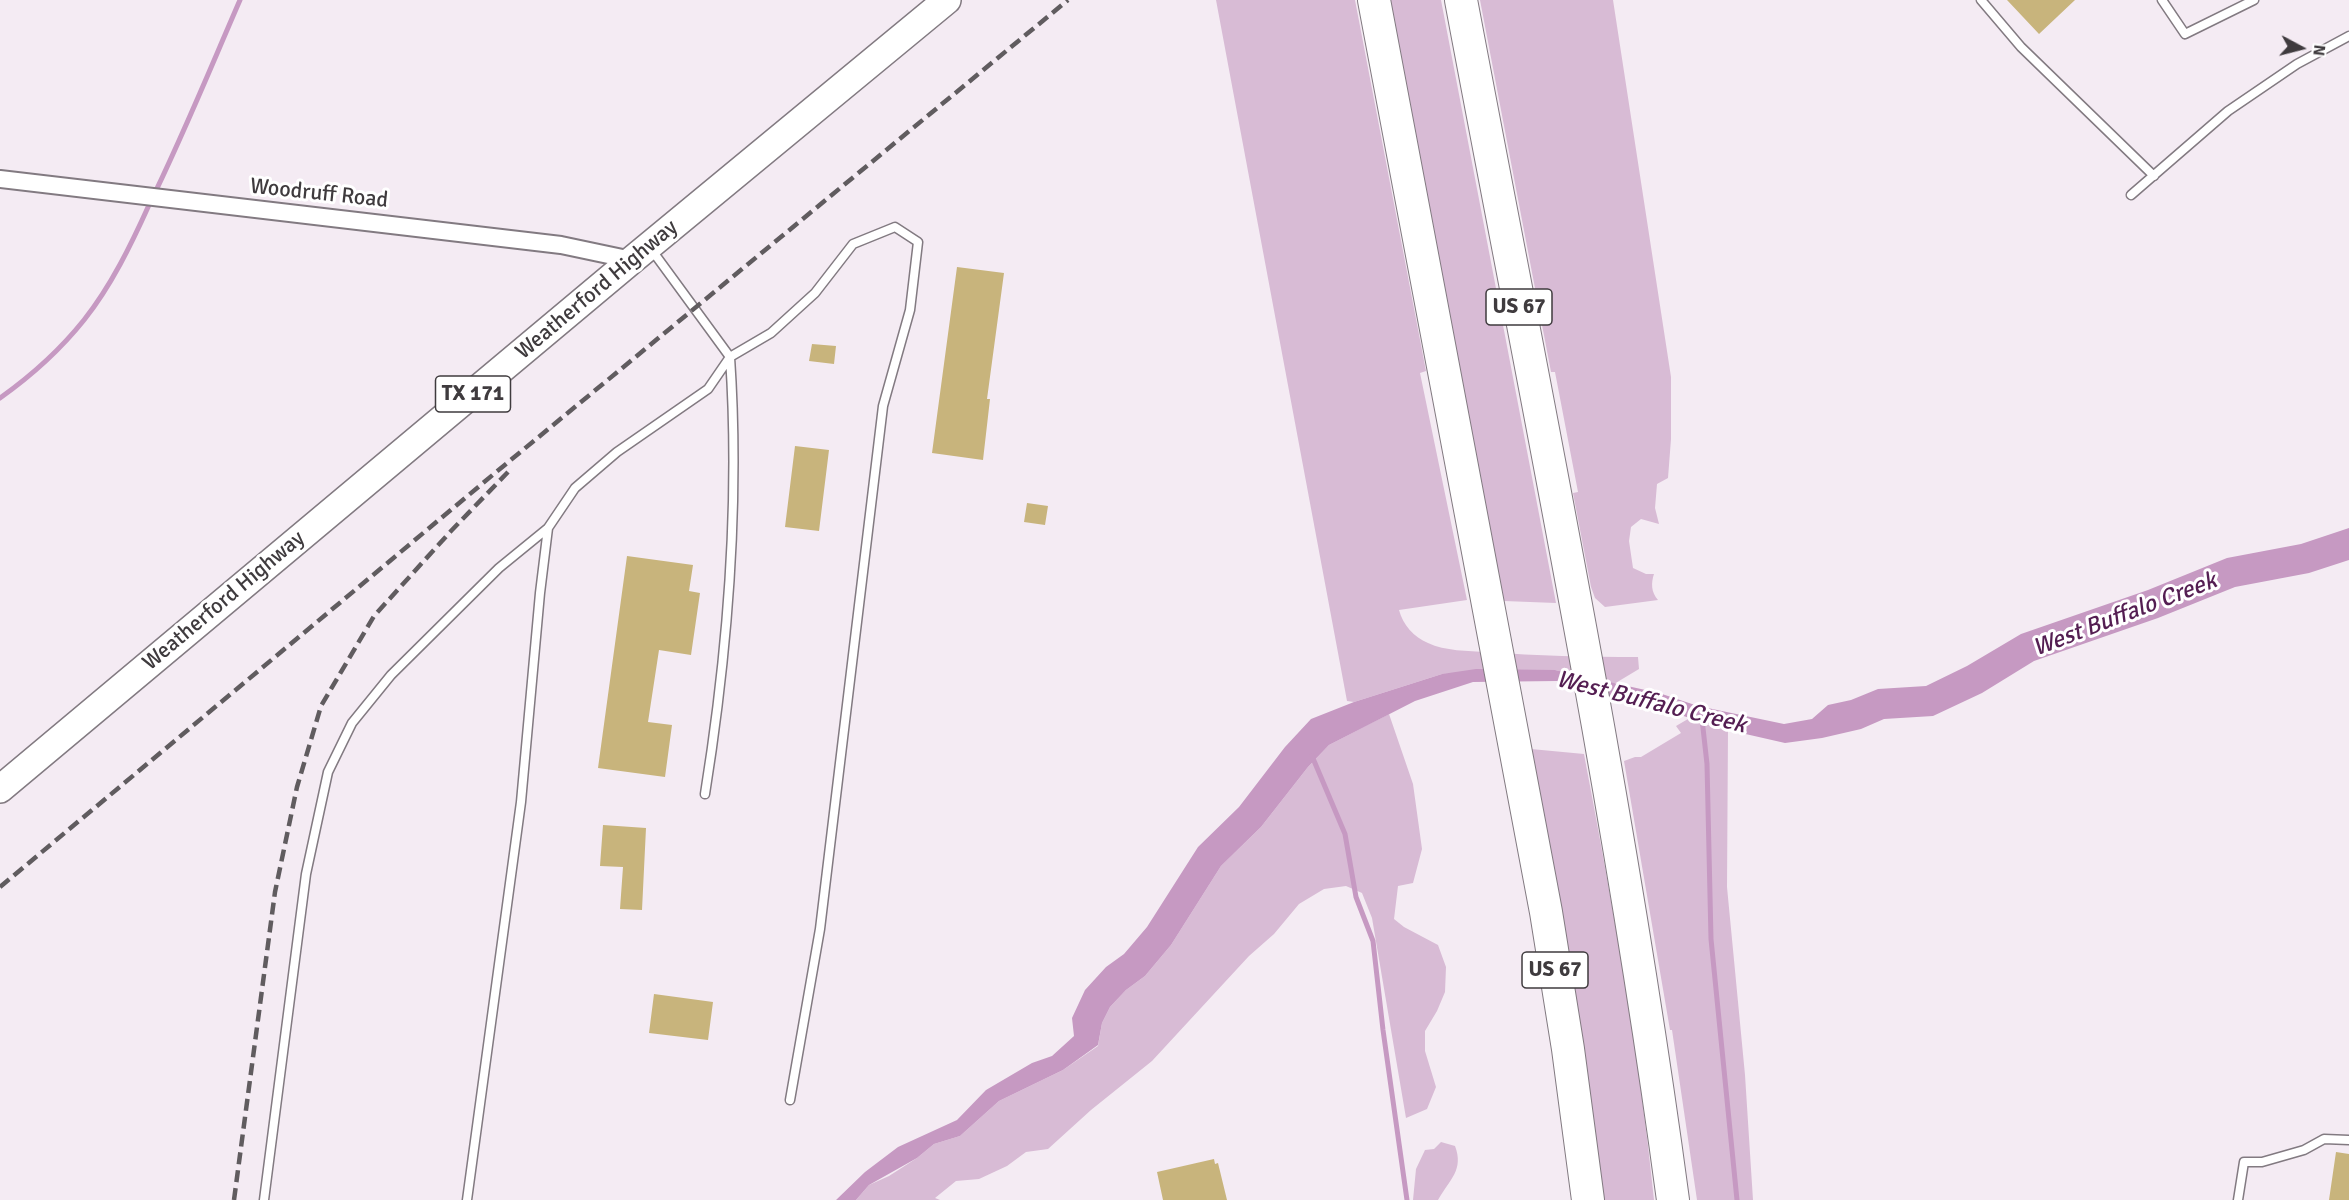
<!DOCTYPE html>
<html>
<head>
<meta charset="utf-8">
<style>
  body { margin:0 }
  #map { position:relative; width:2349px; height:1200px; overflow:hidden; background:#f4ebf3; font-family:Signika,sans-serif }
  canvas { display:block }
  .north { position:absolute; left:2271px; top:18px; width:60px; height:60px; -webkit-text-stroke:4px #fff; paint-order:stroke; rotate:97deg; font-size:16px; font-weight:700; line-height:24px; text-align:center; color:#3f3b3e }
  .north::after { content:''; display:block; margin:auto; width:21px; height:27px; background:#3f3b3e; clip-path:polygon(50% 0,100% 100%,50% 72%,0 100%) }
</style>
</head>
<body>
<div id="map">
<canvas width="2349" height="1200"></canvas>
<div class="north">N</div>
</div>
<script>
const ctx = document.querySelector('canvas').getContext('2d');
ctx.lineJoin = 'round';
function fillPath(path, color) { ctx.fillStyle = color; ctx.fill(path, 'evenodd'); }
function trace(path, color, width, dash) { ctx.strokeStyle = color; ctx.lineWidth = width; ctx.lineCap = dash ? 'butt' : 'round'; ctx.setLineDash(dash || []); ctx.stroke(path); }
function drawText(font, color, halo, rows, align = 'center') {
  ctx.font = font + ' Signika,sans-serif'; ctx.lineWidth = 6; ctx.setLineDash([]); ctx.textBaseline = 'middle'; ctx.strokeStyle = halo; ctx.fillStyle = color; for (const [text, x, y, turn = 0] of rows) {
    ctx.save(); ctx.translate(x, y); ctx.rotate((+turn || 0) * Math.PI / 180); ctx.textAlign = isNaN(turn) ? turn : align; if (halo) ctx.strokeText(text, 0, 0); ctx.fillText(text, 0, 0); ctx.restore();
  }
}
const green = new Path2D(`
  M1216,0H1355L1426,371L1420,373L1467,600L1399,610C1403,625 1414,637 1428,643C1445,651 1468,651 1487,652C1537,656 1587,657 1638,657L1639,669L1614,684L1555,670L1442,674L1354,702L1347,701Z
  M1388,0H1441L1556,603L1504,601Z
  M1480,0H1613L1671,377V439L1668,478L1657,484L1655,508L1659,524L1641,519L1631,527L1629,541L1633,568L1646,574H1654C1651,583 1651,592 1658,600L1605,607L1595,598L1591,587L1573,493L1578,492L1555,372H1551Z
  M1389,714L1413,784L1422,849L1413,883L1398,886L1394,919L1404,927L1438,945L1446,967L1445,992L1437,1011L1425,1031V1051L1436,1087L1427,1109L1406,1118L1372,918L1362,893L1346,886L1324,889L1299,904L1274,934L1249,956L1152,1061L1091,1110L1048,1149L1026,1152L1007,1166L979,1179L956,1181L935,1198L940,1200H856L869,1185L889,1176L917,1158L934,1144L960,1136L999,1101L1063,1070L1098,1046L1102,1023L1110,1007L1126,990L1145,976L1171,945L1221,866L1261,827L1308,767L1329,745Z
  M1688,719L1728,730L1727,887L1745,1075L1753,1200H1697L1672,1030H1670L1624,761L1635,757H1641L1681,733L1676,726Z
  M1531,749L1584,754C1612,902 1639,1050 1654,1200H1603L1552,864Z
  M1441,1142L1455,1146C1464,1170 1450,1179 1438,1200H1413L1416,1169L1425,1150L1434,1149Z`);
const water = new Path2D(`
  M2349,528V560L2309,573L2235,587L2158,618L2034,661L1982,693L1933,716L1884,719L1861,729L1822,738L1785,743L1728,730L1655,707L1626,703L1557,681L1473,682L1415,701L1329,745L1308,767L1261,827L1221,866L1171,945L1145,976L1126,990L1110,1007L1102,1023L1098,1045L1063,1070L999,1101L960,1136L934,1144L917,1158L869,1185L856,1200H836L865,1172L898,1147L957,1120L986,1090L1032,1063L1052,1056L1074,1036L1072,1018L1085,990L1106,967L1124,954L1147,927L1198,847L1239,807L1285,747L1311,719L1354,702L1442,674L1476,669L1555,670L1659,693L1698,706L1784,724L1812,719L1828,705L1851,700L1878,689L1926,686L1967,666L2021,634L2148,590L2227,558L2301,544Z`);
const stream = new Path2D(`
  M0,398C31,376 60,350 84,320C111,286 131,245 149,205C182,138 210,69 240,0
  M1702,719L1707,764L1711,939L1737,1200
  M1312,756L1345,834L1356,897L1373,941L1383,1030L1407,1200`);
const building = new Path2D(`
  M2007,0H2075L2039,34Z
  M957,267L1004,273L987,399H990L983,460L932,453Z
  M812,344L836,346L834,364L809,361Z
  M795,446L829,450L819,531L785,527Z
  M1027,503L1048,506L1045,525L1024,522Z
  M627,556L693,565L689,591L700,593L691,655L659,650L648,722L672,725L665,777L598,768Z
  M603,825L646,828L642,910L620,909L623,867L600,866Z
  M654,994L713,1002L708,1040L649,1033Z
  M2336,1152L2349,1154V1200H2329Z
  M1214,1159L1215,1164L1218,1163L1227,1200H1163L1157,1172Z`);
const service = new Path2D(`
  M1981,0L2021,47L2154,176
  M2162,0L2185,34L2254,0
  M2131,195L2228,111L2297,64L2349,36
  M651,249L730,357L771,333L815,293L853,244L895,227L918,242L910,310L883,406L820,929L790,1100
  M705,794C728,650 740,503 730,357
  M264,1200L306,874L328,772L352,723L391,675L499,568L548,528
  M467,1200L521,802L540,593L548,528L575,488L617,452L708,389L730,357
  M2238,1200L2244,1162H2262L2304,1150L2324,1139L2349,1140`);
const minor = new Path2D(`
  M0,179L561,245L632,260`);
const primary = new Path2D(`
  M0,789L632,260L947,0`);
const motorway = new Path2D(`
  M1374,0L1546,912L1568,1049L1588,1200
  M1461,0C1536,399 1619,797 1673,1200`);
const rail = new Path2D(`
  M0,887L495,473L1068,0
  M234,1200L275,892L297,787L321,706L374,616L451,531L508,472`);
const shields = [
  [1519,307,66],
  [473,394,75],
  [1555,970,66]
];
const shieldNames = [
  ["US 67",1519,307],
  ["TX 171",473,394],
  ["US 67",1555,970]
];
const streetNames = [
  ["Woodruff Road",319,194,6],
  ["Weatherford Highway",597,290,-40],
  ["Weatherford Highway",224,601,-40]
];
const waterNames = [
  ["West Buffalo Creek",2125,615,-21],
  ["West Buffalo Creek",1651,703,14]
];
fillPath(green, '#d8bbd5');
fillPath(water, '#c699c2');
trace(stream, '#c699c2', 5);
fillPath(building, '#c8b47c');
trace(service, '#827a81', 11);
trace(minor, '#827a81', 20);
trace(primary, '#827a81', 30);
trace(motorway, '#827a81', 34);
trace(service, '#fff', 8);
trace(minor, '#fff', 16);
trace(primary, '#fff', 27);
trace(motorway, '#fff', 32);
trace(rail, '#605c5f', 4.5, [12, 6]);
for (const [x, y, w] of shields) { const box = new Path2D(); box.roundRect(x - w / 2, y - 18, w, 36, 4.5); ctx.fillStyle = '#fff'; ctx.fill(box); trace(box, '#3f3b3e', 1.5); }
drawText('bold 21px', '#3f3b3e', null, shieldNames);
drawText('22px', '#3f3b3e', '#fff', streetNames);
drawText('italic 24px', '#541e52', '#fff', waterNames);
</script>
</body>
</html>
